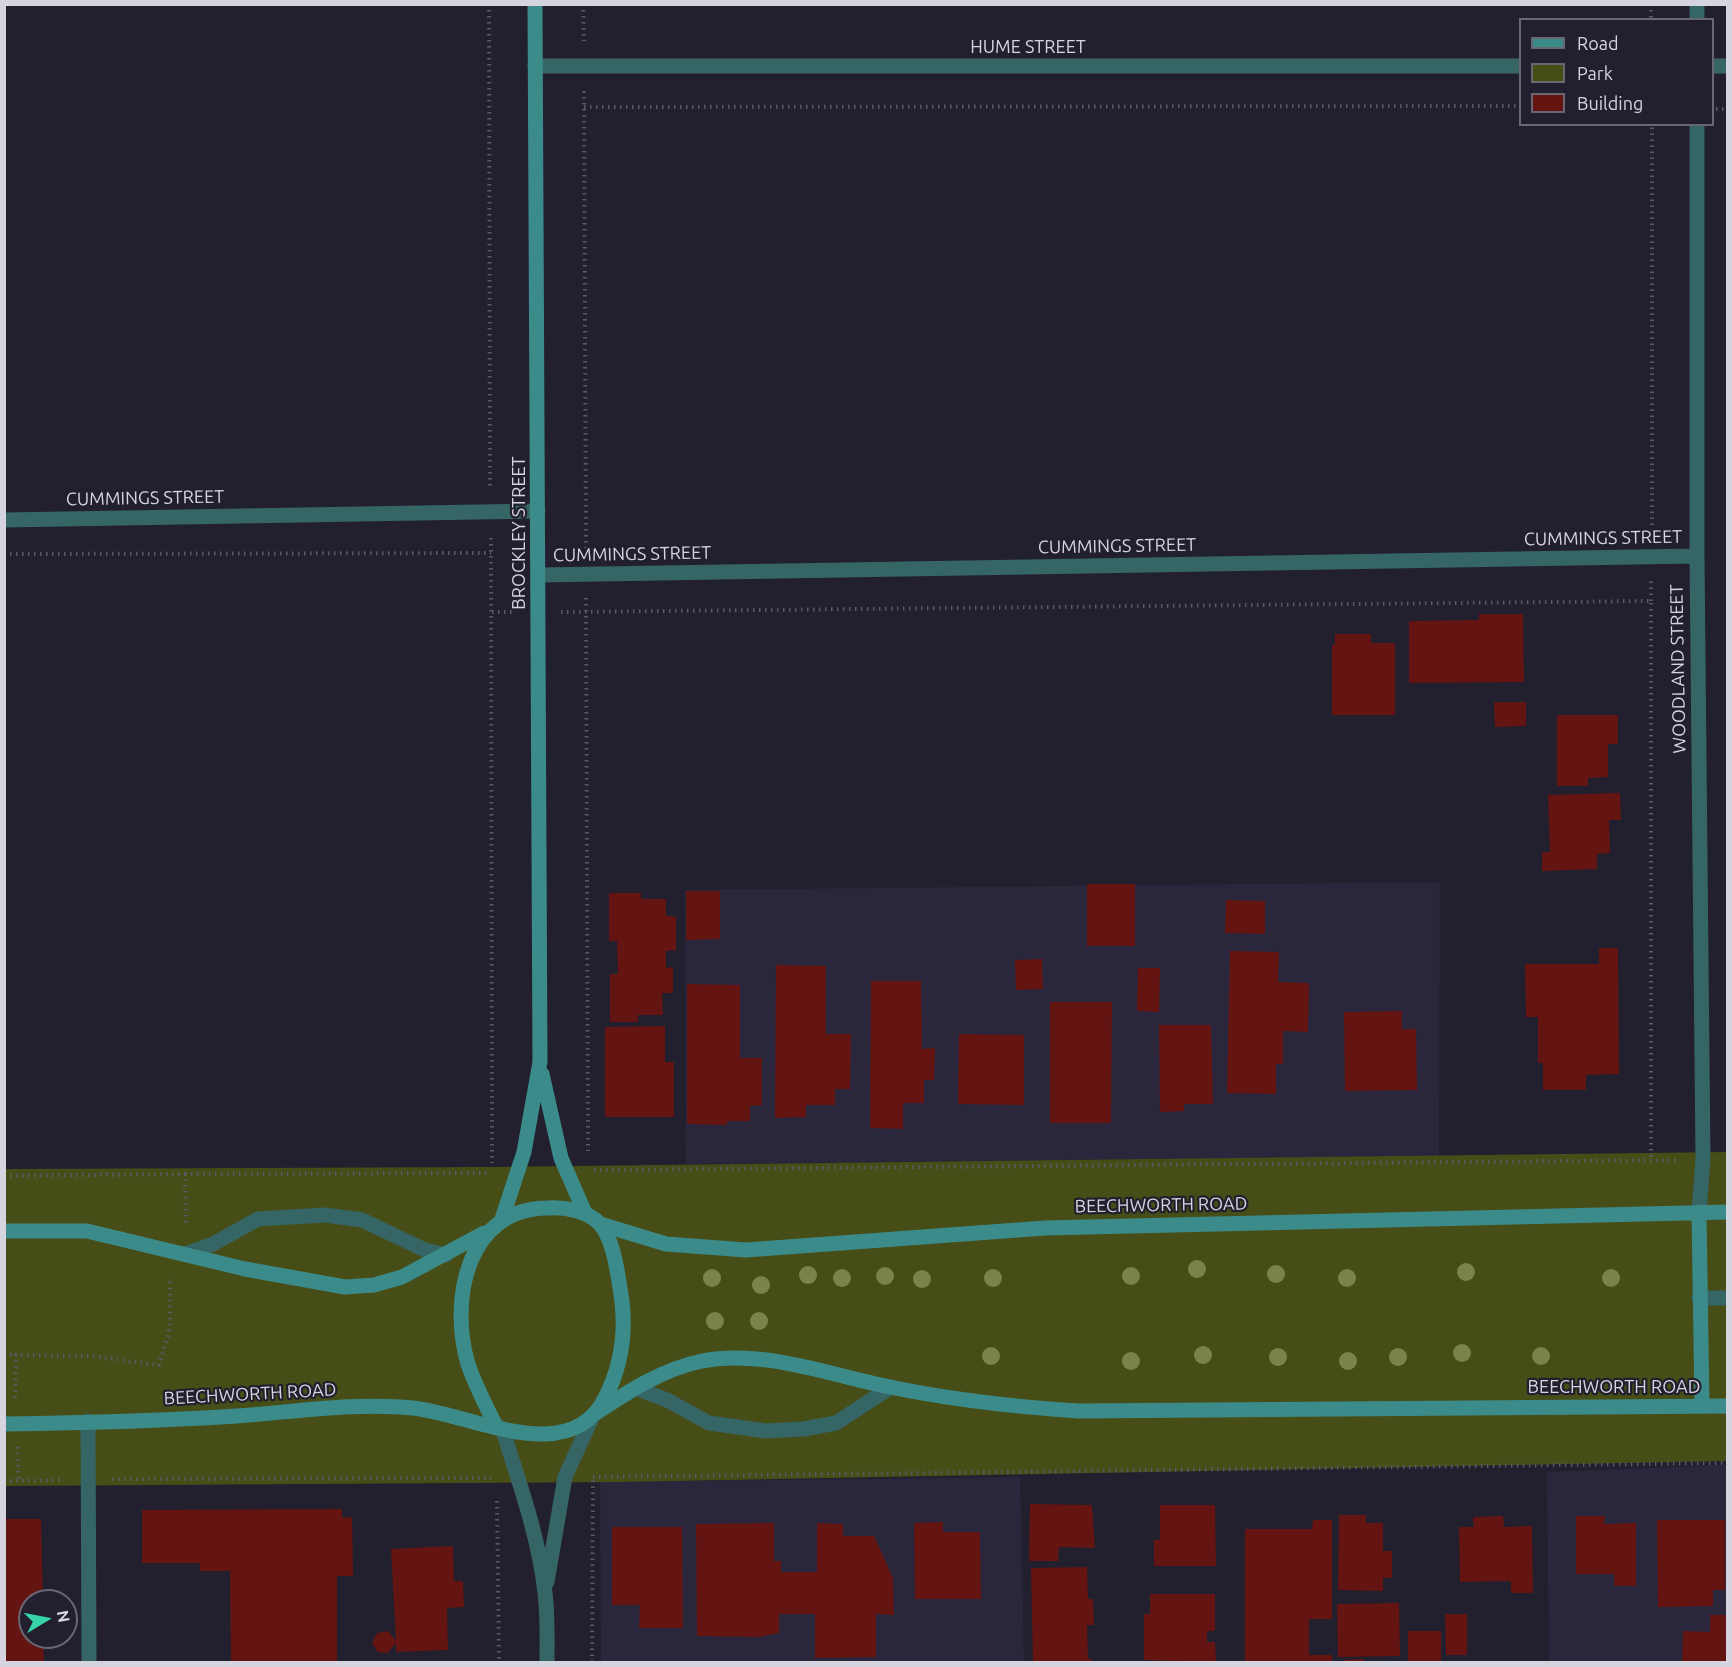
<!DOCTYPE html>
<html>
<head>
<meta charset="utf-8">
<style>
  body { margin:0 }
  #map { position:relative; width:1732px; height:1667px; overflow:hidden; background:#221f2f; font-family:Ubuntu,sans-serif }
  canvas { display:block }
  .frame { position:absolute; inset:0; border:6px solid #d5d4df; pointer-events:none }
  .legend { position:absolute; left:1519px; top:18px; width:195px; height:108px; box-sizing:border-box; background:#221f2f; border:2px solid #6a6775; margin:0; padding:8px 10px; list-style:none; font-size:18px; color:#d5d4df }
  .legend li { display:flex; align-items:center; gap:12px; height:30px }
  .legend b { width:30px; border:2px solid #6a6775 }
  .north { position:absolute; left:18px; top:1589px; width:60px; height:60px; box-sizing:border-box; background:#221f2f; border:2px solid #6a6775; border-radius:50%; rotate:80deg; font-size:16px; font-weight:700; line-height:24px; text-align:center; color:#d5d4df }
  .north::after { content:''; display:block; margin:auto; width:21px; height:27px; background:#36d4a7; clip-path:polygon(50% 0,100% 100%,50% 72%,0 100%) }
</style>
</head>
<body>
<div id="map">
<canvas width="1732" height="1667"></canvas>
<div class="frame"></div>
<ul class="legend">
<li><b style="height:8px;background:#3c8b8b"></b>Road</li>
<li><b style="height:16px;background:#474d17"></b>Park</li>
<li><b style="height:16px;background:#641511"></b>Building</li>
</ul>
<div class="north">N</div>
</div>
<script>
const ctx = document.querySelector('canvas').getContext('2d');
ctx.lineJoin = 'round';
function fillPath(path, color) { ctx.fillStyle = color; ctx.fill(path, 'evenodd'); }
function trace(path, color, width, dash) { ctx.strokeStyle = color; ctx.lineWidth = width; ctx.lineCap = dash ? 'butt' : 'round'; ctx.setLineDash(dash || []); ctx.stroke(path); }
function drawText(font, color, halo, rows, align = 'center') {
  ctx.font = font + ' Ubuntu,sans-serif'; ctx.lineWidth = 4.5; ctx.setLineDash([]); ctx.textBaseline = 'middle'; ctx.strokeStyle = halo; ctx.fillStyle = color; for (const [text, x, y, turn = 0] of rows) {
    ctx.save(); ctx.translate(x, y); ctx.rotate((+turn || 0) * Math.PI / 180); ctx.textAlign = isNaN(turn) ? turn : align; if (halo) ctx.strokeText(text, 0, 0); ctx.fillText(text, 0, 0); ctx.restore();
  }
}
const built = new Path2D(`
  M1440,882L1439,1156L686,1164L685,890Z
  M1727,1465V1662H1549L1547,1472Z
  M1020,1477L1024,1662H601L600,1482Z`);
const green = new Path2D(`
  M1727,1152V1461L621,1482L5,1486L4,1169L490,1167Z`);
const building = new Path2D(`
  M1479,614H1523L1524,682L1409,683V621L1479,620Z
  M1335,634H1371V643H1395V715H1332V645H1335Z
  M1494,702H1526V726L1495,727Z
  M1557,715H1618V744H1608V777L1588,778V786H1557Z
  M1620,793L1621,820H1609L1610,853L1597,854V869L1542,871V852H1550L1548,795Z
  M1087,884H1135V946H1087Z
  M686,891H720V939L686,940Z
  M609,893H641V899H666V916L676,917V950L666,951V968L673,967V993H662L663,1015H638V1022H610V974H618L617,941H609Z
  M1226,900L1265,901V934L1225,933Z
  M1599,948H1618L1619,1074L1586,1075V1090H1543V1063H1538V1017H1526L1525,964H1599Z
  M1230,951L1279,952L1278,982L1309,983L1308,1032L1283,1031V1064H1276V1094L1227,1093Z
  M1042,959L1043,989L1016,990L1015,960Z
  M776,965L826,966V1034H851L850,1089H835V1105H806V1117L775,1118Z
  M1138,968H1160L1159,1012L1137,1011Z
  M871,981H921L922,1049L935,1048L934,1080H924V1103H903V1129L870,1128Z
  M687,984L740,985V1058H762V1105L750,1106V1121H727V1125L687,1124Z
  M1050,1002H1112L1111,1123H1050Z
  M1402,1011V1029H1416L1417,1090L1345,1091L1344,1012Z
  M1159,1025H1211L1213,1104H1184V1111L1160,1112Z
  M665,1026V1062H674V1117H605V1027Z
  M959,1034L1024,1035V1105L958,1104Z
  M1030,1504L1092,1505L1095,1548L1059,1547L1058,1561H1029Z
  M1160,1505H1215L1216,1566H1154V1540H1160Z
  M342,1509V1518L352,1517L353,1576H337V1662H231L230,1571H200V1563H142V1510Z
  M1339,1515H1366V1523H1383V1551H1392V1578H1383V1591L1338,1590Z
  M1503,1516L1504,1527L1532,1526L1533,1593H1511V1581L1460,1582L1459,1527H1474L1473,1517Z
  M1576,1516H1605L1604,1524L1636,1523V1586H1614V1574H1576Z
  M4,1519H41L43,1601H30V1637H43L44,1662H4Z
  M1313,1520H1332V1619H1309V1655H1332V1662H1245V1529H1312Z
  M1657,1520H1725V1590H1713V1606L1658,1607Z
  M943,1522V1532H980L981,1599H915L914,1523Z
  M774,1523V1561H781V1572H817V1523L843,1524V1536H874L893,1578L894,1615L876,1614V1657L815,1658V1614H779V1633L758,1637L697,1636L696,1524Z
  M612,1527H682L683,1628H639L640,1605H612Z
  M453,1546L454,1581H463L464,1607L447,1608L448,1650L396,1652V1643L388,1653L378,1652L372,1643L377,1633L388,1631L396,1641L391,1549Z
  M1087,1567L1088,1599H1093L1094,1625H1087L1088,1659H1092V1662H1033L1031,1568Z
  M1150,1594H1215V1631H1207V1642H1215L1216,1662L1144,1660V1614H1150Z
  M1399,1603L1400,1656L1338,1657L1337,1604Z
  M1445,1614H1467V1655H1446Z
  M1710,1615H1728V1662H1682L1683,1631L1710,1632Z
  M1408,1631H1441V1662H1408Z
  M1364,1659V1662H1344V1660Z`);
const path = new Path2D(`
  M489,4L490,488
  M583,4L584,41
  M1651,4V20
  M584,91L586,548
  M584,107L1520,106
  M1716,109H1728
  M1652,531V124
  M491,538L492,1163
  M4,554L491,553
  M586,598L588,1151
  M1651,601V580
  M492,612H512
  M561,612L1651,601V1160
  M594,1170L1679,1160
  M185,1174L491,1173
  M4,1176L185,1174L186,1227
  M4,1354L16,1355
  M15,1398L16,1355L91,1356L159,1365L170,1328V1277
  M17,1447L19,1481
  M593,1477L1728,1463
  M112,1479L491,1478
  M4,1481L62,1480
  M497,1501L499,1662
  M592,1662L593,1480`);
const service = new Path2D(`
  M1699,1298H1728
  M88,1421L89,1662`);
const minor = new Path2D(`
  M1697,20V4
  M535,66H1520
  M1712,66H1728
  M1697,124V556L1703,1159L1699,1212
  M4,520L538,511
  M539,575L1697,556
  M185,1254L213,1244L258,1219L325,1215L362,1220L425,1250L446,1255
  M636,1388L667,1400L709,1423L766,1431L803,1429L836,1423L891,1387`);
const tertiary = new Path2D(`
  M502,1428C519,1482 539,1537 545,1593C548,1616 547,1640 547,1662
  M547,1582L565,1477L592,1418`);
const secondary = new Path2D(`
  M542,1074L561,1158L585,1213
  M1699,1212L1702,1406
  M502,1219L524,1152L540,1062L535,4
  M600,1224L666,1244L746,1250L1045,1228L1728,1212
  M4,1231H87L245,1269L345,1287L374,1285L402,1277L484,1233
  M596,1413C629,1391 663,1369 702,1361C764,1349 829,1375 890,1387C953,1400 1015,1407 1079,1411L1728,1406
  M4,1424C82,1423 160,1421 237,1416C295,1412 355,1402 413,1408C470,1414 570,1469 605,1398C623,1363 627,1326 620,1288C617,1269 613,1239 600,1224C587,1210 564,1207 547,1208C467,1209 449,1300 468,1364C475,1385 486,1406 496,1426`);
const trees = [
  [1197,1269],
  [1466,1272],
  [1276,1274],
  [808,1275],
  [885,1276],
  [1131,1276],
  [712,1278],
  [842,1278],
  [993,1278],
  [1347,1278],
  [1611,1278],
  [922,1279],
  [761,1285],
  [715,1321],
  [759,1321],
  [1462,1353],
  [1203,1355],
  [991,1356],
  [1541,1356],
  [1278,1357],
  [1398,1357],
  [1131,1361],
  [1348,1361]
];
const streetNames = [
  ["HUME STREET",1028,47],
  ["CUMMINGS STREET",145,498,-1],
  ["BROCKLEY STREET",519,533,-90],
  ["CUMMINGS STREET",1603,538,-1],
  ["CUMMINGS STREET",1117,546,-1],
  ["CUMMINGS STREET",632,554,-1],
  ["WOODLAND STREET",1678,669,-91],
  ["BEECHWORTH ROAD",1161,1205,-1],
  ["BEECHWORTH ROAD",1614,1387],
  ["BEECHWORTH ROAD",250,1394,-3]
];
fillPath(built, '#2a273c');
fillPath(green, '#474d17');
fillPath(building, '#641511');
trace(path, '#5b5967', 4, [1.5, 4.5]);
trace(service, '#366565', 15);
trace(minor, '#366565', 15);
trace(tertiary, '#366565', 15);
trace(secondary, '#3c8b8b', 15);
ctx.fillStyle = '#7c8349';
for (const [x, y] of trees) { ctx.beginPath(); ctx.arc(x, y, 9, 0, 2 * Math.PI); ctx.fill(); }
drawText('18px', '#d5d4df', '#221f2f', streetNames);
</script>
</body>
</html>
